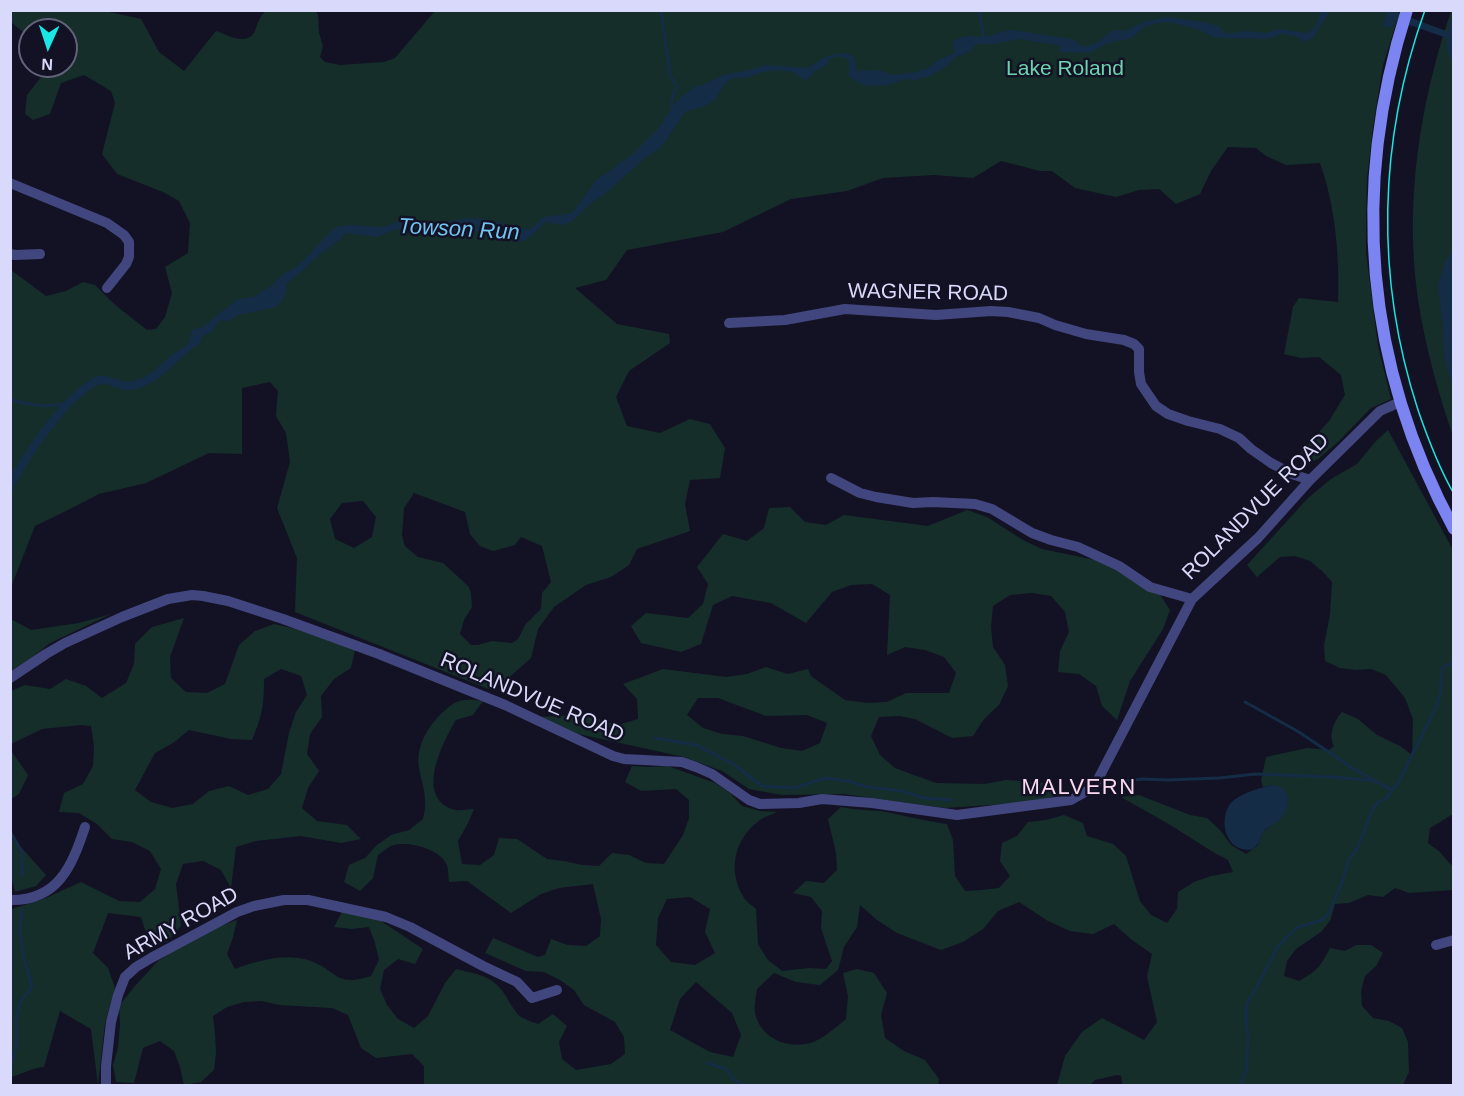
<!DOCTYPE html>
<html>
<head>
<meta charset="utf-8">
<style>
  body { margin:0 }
  #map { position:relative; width:1464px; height:1096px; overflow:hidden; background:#131224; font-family:Helvetica,sans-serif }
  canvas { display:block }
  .frame { position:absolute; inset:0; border:12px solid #d9d9fb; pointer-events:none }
  .north { position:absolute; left:18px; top:18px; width:60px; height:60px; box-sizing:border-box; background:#131224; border:2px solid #62627a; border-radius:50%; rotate:183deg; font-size:16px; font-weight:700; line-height:24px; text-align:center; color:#d9d9fb }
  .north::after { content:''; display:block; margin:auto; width:21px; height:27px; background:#1ae6e4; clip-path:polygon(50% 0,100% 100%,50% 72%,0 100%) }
</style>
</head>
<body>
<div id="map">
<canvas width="1464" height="1096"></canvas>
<div class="frame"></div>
<div class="north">N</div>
</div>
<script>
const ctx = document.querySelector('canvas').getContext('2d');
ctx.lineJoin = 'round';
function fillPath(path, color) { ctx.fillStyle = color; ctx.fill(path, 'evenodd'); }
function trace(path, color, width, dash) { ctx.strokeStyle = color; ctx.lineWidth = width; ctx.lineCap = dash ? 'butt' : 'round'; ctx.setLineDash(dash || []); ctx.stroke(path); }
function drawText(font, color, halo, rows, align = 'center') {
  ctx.font = font + ' Helvetica,sans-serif'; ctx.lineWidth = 5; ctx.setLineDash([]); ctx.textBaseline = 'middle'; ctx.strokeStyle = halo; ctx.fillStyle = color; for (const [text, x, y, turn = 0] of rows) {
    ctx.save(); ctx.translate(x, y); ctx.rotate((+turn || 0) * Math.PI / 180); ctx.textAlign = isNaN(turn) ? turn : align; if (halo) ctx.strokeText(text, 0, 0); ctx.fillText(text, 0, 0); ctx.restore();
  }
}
const green = new Path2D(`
  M100,10L141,19L159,52L184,71L216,31C228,35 247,47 255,31C258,23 259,17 266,11H316L318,15L319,33L323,46L320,57L325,62L340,65L384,62L395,58L435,11H1400L1383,65L1373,127L1367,178L1366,217V253L1378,346L1391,399L1371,408L1338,442L1318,459L1301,466V452L1329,421L1345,395L1341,375L1319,357L1301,358L1284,354L1293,307L1299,298L1338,302C1340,257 1335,205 1320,163L1286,165L1266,156L1256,148L1228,147L1211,171L1200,194L1176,204L1159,189L1139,190L1116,197L1075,188L1052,171H1040L1001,161L973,178L934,175L883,178L847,191L791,199L723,232L627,250L606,280L575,288L617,324L669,334L670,343L629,371L616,397L627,426L660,433L690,419L710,424L725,448L720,478L690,480L685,504L690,531L637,549L629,565L611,577L586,585L554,607L538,629L531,658L505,681L491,690L295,612L297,558L277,508L290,462L286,433L276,416L278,391L270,382L242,388V454L209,453L146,483L99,494L70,509L35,526L11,587V594V270L46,296L66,291L83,282L95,285L114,304L147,330L156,329L165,317L172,293L165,267L188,253L190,223L179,201L163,192L117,174L102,154L115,103L111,91L84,75L61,83L50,114L33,120L25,114L27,95L41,77L40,66H66V30H30V38L11,22V11ZM414,493L465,512L470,534L480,546L493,551L515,545L521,537L542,546L551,582L542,593L541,609L525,625L518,639L512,643L492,641L478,645H471L460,634L464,620L472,607L471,594L469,587L443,563L418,557L405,546L402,536L404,508ZM363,501L376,517L372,537L354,548L335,539L330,519L342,503Z
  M1451,11H1454L1453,436C1438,392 1425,346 1418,299C1404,202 1420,103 1451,11Z
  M1388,430L1453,550V814L1430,828L1428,843L1440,852L1449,863L1453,866V890L1409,893L1395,888L1383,897L1368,895L1349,903L1335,904L1330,921L1321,932L1296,949L1287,961L1284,976L1299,981C1317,971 1320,967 1330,948L1345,951L1356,945H1371L1383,953L1376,966L1365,976L1361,991L1362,1006L1373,1018L1389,1021L1402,1028L1408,1042L1409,1072L1403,1085L1123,1086L1121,1076L1117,1075L1095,1080L1090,1085H1057L1065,1056L1082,1032L1102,1018L1144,1040L1157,1022L1147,976L1152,954L1132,940L1114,924L1093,934L1070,931L1048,921L1019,902L998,911L983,929L963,942L941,950L897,933L877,920L860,905L857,927L844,947L838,970L820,985L796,982L774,973L757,989C756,996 754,1006 755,1013C760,1036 783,1048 806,1044C820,1042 835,1028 846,1019L848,996L843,973L857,969L874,973L887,993L881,1015L885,1038L904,1051L925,1060L939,1079L938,1085H424V1066L412,1054L376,1058L361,1048L348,1015L332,1008L279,1005L262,1001L244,1002L227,1007L213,1016L215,1034L216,1052L214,1070L201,1082L184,1085L180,1067L174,1051L160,1041L143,1048L134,1083L116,1082L113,1065L118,1048L120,1024L119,1006L134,987L158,961L173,951L220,926L237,920L233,937L227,954L235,969C256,961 285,953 308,960C338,970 334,988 371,976L379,960L375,943L369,927L352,929L334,927L342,912L378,919L423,949L415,964L398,959L384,970L380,989L387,1005L398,1019L414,1028L428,1016L445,983L456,969C468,972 482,974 492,981C507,991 509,1007 521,1017C526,1020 533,1022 538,1024L553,1014L567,1026L559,1042L562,1059L576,1070L611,1064L625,1054L624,1037L615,1022L584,1005L574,990L560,980L544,972L526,971L485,953L493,938L538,957L545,955L551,939L568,945L586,946L600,936L601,919L593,884L559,888L541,894L511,913L467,881L449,882C448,876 449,868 446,863C439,849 409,841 394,845C389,846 383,852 378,855L373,878L360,891L344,882L349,865L365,858L377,845L391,835L409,830L423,819C424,813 426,807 425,801C425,790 421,779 419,768C416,747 426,729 441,714C456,699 462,698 483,701L473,715L456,720C442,743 414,799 455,810C460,811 468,809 474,809L467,825L458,841L462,864L480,865L494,855L499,838L517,839L547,859L564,861L582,865L599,866L612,853L629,855L646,863L664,864L683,835L689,818V800L676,789L641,791L625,782L632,766L650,767L668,766L715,783L730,793L742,806L760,811L777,812C772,815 765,816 760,820C735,838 727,869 743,896C745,901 752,905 756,909L758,944L768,960L782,971L809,968L826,969L832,961L821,928L822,911L811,897L793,893L806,881L824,883L837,870L836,853L828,819L841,807C854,810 867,810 880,811C902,815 924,821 947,824L953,840L955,876L965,891L982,890L999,888L1010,876L1000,861L1002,843L1017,836L1028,822L1046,820L1064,815L1083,823L1087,836L1113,844L1126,856L1140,901L1151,915L1167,923L1177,909L1178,892L1194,882L1211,876L1233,872L1228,860L1213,852L1167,823L1121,797L1139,795L1190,815L1207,818L1220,830L1231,845L1246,854L1257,846L1263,832L1270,826L1279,821L1273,785L1263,787L1261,781L1266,757L1307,748L1329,750L1334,746C1328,735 1334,721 1342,712L1358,719L1377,735L1400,746L1412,755L1413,719L1405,698L1386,675L1371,669L1356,670L1340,668L1325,661L1324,645L1330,615L1332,582L1322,571L1310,561L1295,556L1280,557L1257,577L1247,565L1308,498L1331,479L1357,464L1376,441ZM690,897L710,909L705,932L715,953L695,965L671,962L656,945L658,918L667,899ZM696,982L732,1013L741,1035L733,1057L710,1052L670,1030L680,999Z
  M790,507L805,522L826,525L844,515L928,526L967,510L987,517L1023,540L1042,549L1105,562L1159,593L1170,610L1163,629L1130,681L1117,720L1102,706L1096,686L1079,674L1058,672L1060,651L1069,632L1065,612L1051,596L1032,593L1010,595L993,606L991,627L993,647L1005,665L1008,686L999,705L984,719L973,736L952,738L915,719L899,716L879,717L871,736L880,755L895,768L936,783L985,784L1006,780L1048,783L1061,794L1036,802L945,808L843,794L782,795L749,789L722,771L684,757L574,733L536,717L578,715L598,719L618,725L638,719L637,699L623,684L663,669L726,677L747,674L766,667L788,674L808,669L811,676L845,700L867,703L887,702L906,693H949L956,673L944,657L925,650L905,647L887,655L890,595L872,584L851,585L832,592L806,623L771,603L732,596L713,605L701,644L681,652L641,643L631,626L646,613L688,618L703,604L708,584L697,567L723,534L747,541L764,528L769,508ZM698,698H718L766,716L807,715L827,723L820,743L802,751L781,748L743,736L722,734L703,728L687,715Z
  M111,614L50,643L30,659L11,671V619L31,630L79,623Z
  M184,618L170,657L171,678L186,692L207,693L225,684L239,645L255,631L274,624L315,633L355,650L351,668L334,679L321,696L322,717L310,734L307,754L319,771L308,788L302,808L317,821L347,825L361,839L341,843L301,836L256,841L236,847L231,888L221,870L203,861L183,864L176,884L181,926L167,942L147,936L141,917L108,913L93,953L108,968L115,988L105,1023L98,1085L91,1029L60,1011L44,1067C32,1068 22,1074 11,1077L12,909L46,898L81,882L119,901L140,902L155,889L161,869L150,851L132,842L112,839L97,824L79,813L59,812L64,793L83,784L93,766L94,746L91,726L81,725L42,729L11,744V691L25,685L50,689L66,679L86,686L102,698L126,683L134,664L135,644L152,627ZM281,669L301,676L307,695L296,712L289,733L281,774L268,789L248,795L229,786L209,791L193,804L172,808L151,802L135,790L155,753L173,743L189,730L231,739L252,740C262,716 264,705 264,679Z
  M10,749L28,775L19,794L11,799Z
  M10,835L46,875L36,886L15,892L11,876Z`);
const water = new Path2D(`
  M1321,11H1330L1313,38L1305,42L1295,36L1280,34L1268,39L1216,38L1197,29L1173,23L1163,22L1145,26L1132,38L1108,43L1093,51L1087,53L1061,52L1059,51L1060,46L1058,45L1018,39L994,44H977L970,51L954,58L946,67L928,77L915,80L905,79L889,85L865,86L849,77V61L844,57H835L830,59L827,65L815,71L810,78L807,80C800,79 795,71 786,71C781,70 769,71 763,72C757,74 751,77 745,78C739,79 732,77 727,81C720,88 719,98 710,103C702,109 692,108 684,113L665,142L658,149L643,160L601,197L590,204L571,222L562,225L545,222C535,231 531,242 515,242C503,234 489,228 474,232C468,233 463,237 456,238L423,234L396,229L378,237L345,233L340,240L320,254L300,273L286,284V293L279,305L272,308L238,315L228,321L221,320L218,322L212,332L203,335C201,342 199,345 193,348C174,364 151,392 125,390C116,389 107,381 98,385C70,397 22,467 11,495V476L13,471C34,439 58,400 91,379C105,370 116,383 131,381C149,380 159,365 173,354C177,350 184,349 188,344C190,340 191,335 192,330L202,327L238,299L254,297L272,285L284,273L293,269L305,259L333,229L337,227L349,225L382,227L399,222L428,226L450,221L471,218L487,219L520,228L529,229L533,227L542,218L547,216L564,215L573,212L598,178L609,172L619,163L632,155L659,128L672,107L681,97L694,87L707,83L726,74L745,71L766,65L808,68L823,58L835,54L848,53L854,57L856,69L857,71L880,70L891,75L911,73L926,69L938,60L955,53L953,44V41C970,32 973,39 988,36C997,34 1004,30 1013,30L1072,39L1084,47L1098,42L1110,32L1114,30L1126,31L1143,22L1166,17L1203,22L1218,26L1226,34L1245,31L1266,33L1279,29L1307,33L1315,28Z
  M1384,11H1396L1398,13L1449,32L1450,21L1453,17V61C1447,55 1446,47 1447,38L1395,20L1392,27L1387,28L1383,25L1386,16Z
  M1453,250H1454L1453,390L1444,356L1443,327L1438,285L1445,262Z
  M1273,785C1276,786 1279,786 1282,788C1292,795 1287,814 1279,821C1275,825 1268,826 1264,831C1260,836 1260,843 1255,847C1252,851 1247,850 1242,849C1222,844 1219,812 1234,800C1245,792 1259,788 1273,785Z`);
const stream = new Path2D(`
  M661,10L670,75C681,91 675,85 672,99C671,101 672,108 672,110
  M979,10L984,38
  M10,399C31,406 43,407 65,404
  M1245,702L1299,732L1354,769L1392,790
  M655,738L696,745L735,765L752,779L763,786L795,788L825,778L848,781L868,787L902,791L923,798L952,800
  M1119,782L1142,779L1168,780L1219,778L1256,774L1333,777L1376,781
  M10,831L22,852V876
  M708,1063L726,1069L733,1079L746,1086
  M10,1070L16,1047V1021L20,1002L32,987C24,959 17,939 22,910
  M1241,1086L1242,1079L1247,1067L1248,1034L1246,1021V1008L1249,999L1256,989L1277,948L1289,935L1298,927L1322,920L1329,913L1342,882L1349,859L1358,847L1373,808L1378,802L1386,798L1398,783L1435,709L1440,695L1442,668L1454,662`);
const street = new Path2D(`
  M10,183L107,223L124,235L129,242V257L126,264L107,288
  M10,254L15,255L40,254
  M729,323L785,320L845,309L936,315L991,311L1008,312L1039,318L1055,325L1086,334L1124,340L1134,344L1139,349V372L1141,384L1156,406L1168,414L1188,421L1220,429L1239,438L1251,449L1271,463L1292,474L1310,480
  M831,478L860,493L876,497L913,503L933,502L975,504L992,509L1032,533L1051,540L1078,547L1119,566L1150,587L1192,599
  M10,678L46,654L65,643L122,617L168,599L192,595L203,596L228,601L283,619L379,654L505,705L613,756L624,759L682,762L696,767L712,774L749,800L760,804L799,803L822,799L872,803L957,815L1071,800L1094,787L1192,599L1258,538L1310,480L1380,411L1400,402
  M10,900C58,901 72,866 85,827
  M1436,945L1454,940
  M106,1086V1066L111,1022L118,995L125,977L136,967L151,958L237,912L254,906L284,900H308L386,917L410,927L483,966L517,982L532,998L557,990`);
const secondary = new Path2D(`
  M1407,10C1350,188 1365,365 1454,529`);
const tram = new Path2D(`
  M1425,10C1378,141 1375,278 1418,410C1428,439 1439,468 1454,494`);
const parkNames = [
  ["Lake Roland",1065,69]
];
const streetNames = [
  ["WAGNER ROAD",928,293,1],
  ["ROLANDVUE ROAD",1256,507,-45],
  ["ROLANDVUE ROAD",532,698,23],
  ["ARMY ROAD",181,924,-29]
];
const waterNames = [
  ["Towson Run",459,230,3]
];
const neighbourhoodNames = [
  ["MALVERN",1079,788]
];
fillPath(green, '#152e2a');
fillPath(water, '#142c46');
trace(stream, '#142c46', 3);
trace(street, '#42467e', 10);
trace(secondary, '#7b84f0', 12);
trace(tram, '#1ae6e4', 1.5);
drawText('21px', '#6dd3af', '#131224', parkNames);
drawText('21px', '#d9d9fb', '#131224', streetNames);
drawText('italic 22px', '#72c3f0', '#131224', waterNames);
ctx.letterSpacing = '1.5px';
drawText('22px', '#fbdbf3', '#131224', neighbourhoodNames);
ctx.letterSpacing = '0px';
</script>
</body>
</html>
